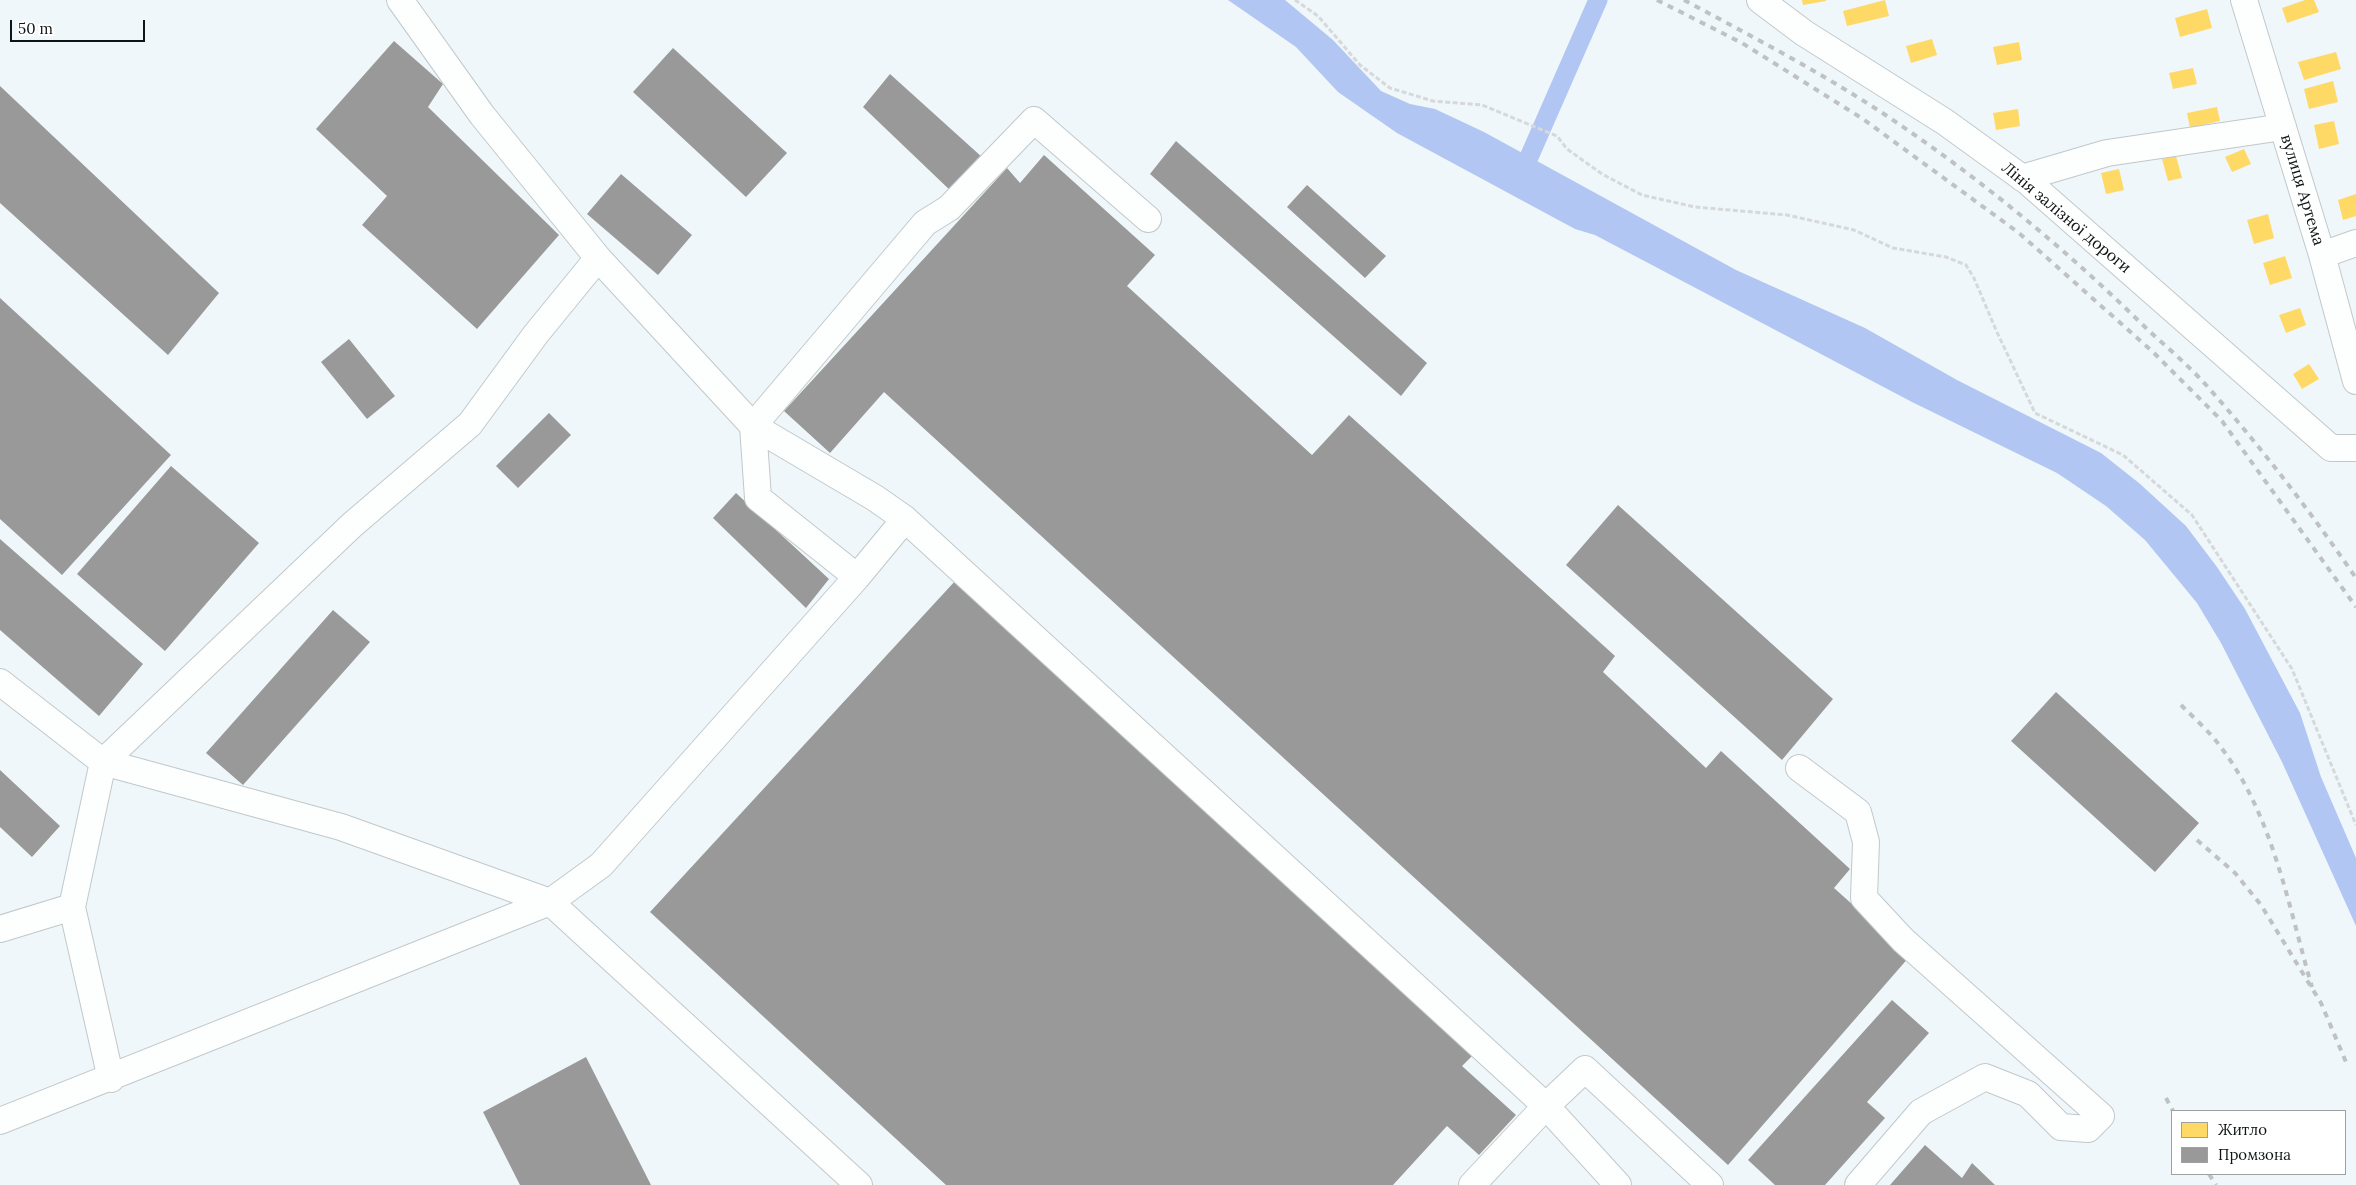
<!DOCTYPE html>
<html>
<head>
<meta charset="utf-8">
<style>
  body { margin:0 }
  #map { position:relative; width:2356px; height:1185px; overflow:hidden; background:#eff7fa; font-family:Lora,serif }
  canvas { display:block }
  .legend { position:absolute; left:2171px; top:1110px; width:175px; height:65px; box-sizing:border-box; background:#fff; border:1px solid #9fa1a1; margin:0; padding:6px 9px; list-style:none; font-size:15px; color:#0f1415 }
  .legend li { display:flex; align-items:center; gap:10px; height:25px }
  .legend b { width:25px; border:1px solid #9fa1a1 }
  .scale { position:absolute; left:10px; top:20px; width:135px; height:22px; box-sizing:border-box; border:2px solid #0f1415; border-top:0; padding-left:6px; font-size:15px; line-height:18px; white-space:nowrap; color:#0f1415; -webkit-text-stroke:4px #fff; paint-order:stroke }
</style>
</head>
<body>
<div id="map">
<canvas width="2356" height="1185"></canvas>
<ul class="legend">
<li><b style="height:14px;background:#ffd966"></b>Житло</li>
<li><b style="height:14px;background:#999"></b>Промзона</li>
</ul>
<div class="scale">50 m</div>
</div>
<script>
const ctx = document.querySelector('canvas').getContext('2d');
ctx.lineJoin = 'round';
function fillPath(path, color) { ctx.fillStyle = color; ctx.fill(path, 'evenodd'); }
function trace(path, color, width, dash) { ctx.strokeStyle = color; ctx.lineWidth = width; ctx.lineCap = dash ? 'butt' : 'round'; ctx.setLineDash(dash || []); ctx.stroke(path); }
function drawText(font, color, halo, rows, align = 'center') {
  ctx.font = font + ' Lora,serif'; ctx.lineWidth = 5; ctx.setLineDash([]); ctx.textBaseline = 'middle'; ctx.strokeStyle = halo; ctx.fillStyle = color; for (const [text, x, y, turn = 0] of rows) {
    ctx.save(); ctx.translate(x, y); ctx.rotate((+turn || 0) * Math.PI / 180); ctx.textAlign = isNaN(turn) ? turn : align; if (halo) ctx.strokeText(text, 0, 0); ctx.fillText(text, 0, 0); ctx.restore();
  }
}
const water = new Path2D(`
  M1228,0H1285L1333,40L1381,91L1410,104L1435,109L1484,132L1736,270L1865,328L1957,380L2101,453L2139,483L2186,526L2217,567L2245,609L2300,713L2321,777L2356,858V926L2282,762L2221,643L2197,603L2145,540L2106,506L2057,473L1912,402L1595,235L1575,229L1397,133L1338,92L1296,47Z`);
const homes = new Path2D(`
  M1802,0H1826V1L1803,5Z
  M1885,0L1889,16L1847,26L1843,11Z
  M2305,0H2314L2319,12L2287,23L2282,8Z
  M2207,9L2212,28L2180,37L2175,18Z
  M1932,39L1937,55L1911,63L1906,46Z
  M2019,42L2022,60L1997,65L1993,47Z
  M2336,52L2341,69L2304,80L2298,62Z
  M2193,68L2197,84L2173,89L2169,73Z
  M2333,81L2338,102L2309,109L2304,89Z
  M2217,107L2220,121L2190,128L2187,113Z
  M2018,109L2020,126L1996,130L1993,113Z
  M2334,121L2339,144L2319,149L2314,125Z
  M2244,149L2251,164L2232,172L2225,157Z
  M2176,156L2182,178L2168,181L2162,159Z
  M2119,169L2124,190L2106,194L2101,173Z
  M2356,194V216L2343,220L2338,200Z
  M2268,214L2274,238L2254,244L2247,220Z
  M2285,256L2292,278L2270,285L2263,263Z
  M2300,308L2306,325L2286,333L2279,315Z
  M2309,364L2319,379L2302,389L2293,374Z`);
const industry = new Path2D(`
  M394,41L443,84L428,107L559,235L477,329L362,225L387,196L316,129Z
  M673,48L787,153L746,197L633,92Z
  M890,74L983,158L954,194L863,107Z
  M0,86L219,293L168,355L0,203Z
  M1176,141L1427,363L1401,396L1150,174Z
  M1044,155L1155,255L1127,286L1312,455L1349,415L1615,656L1603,672L1706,768L1721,751L1850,869L1834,888L1910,956L1728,1165L884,392L830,453L784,411L1007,168L1020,183Z
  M621,174L692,235L658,275L587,214Z
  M1307,185L1386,256L1365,278L1287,207Z
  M0,298L171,455L62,575L0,519Z
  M349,339L395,396L367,419L321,362Z
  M549,413L571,435L518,488L496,466Z
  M171,466L259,543L165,651L77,574Z
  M736,493L829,579L806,608L713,518Z
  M1618,505L1833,699L1782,760L1566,565Z
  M0,539L143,664L99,716L0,630Z
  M956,580L1472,1056L1462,1066L1516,1115L1479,1155L1447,1126L1393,1185H946L650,912Z
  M333,610L370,642L243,785L206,753Z
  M2056,692L2199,823L2155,872L2011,741Z
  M0,770L60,826L32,857L0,827Z
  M1892,1000L1929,1033L1867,1102L1885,1118L1825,1185H1775L1748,1160Z
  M586,1057L651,1185H520L483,1112Z
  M1925,1145L1962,1178L1972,1163L1995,1185H1890Z`);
const canal = new Path2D(`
  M1519,180L1598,0`);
const path = new Path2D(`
  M1295,0L1318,16L1360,65L1390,88L1433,101L1482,105L1557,136L1567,149L1602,174L1642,195L1695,207L1787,215L1854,230L1893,248L1946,257L1966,265L1974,278L1996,330L2035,413L2123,455L2192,515L2292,669L2356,825`);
const minor = new Path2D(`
  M400,0L482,115L598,258
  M1760,0L1804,33L1945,122L2028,182L2331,448H2356
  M2244,0L2322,255L2356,381
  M2022,178L2107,153L2283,127
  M2322,255L2356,243
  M857,577L758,498L753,426L925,223L949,208L1034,120L1148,219
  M0,682L103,762L341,827L550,902L601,865L857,577L905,519
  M1799,768L1858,812L1866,842L1864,898L1903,940L2101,1116L2088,1129L2061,1127L2028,1094L1985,1077L1921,1112L1858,1185
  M0,929L72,907
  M111,1079L72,907L103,762L352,525L470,424L536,334L598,258L753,426L875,498L905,519L1546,1106L1618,1185
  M0,1121L550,902L859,1185
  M1472,1185L1546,1106L1585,1069L1710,1185`);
const rail = new Path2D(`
  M1657,0L1742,43L1863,119L2019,233L2153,352L2222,421L2356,607
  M1684,0C1753,37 1822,73 1887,116C1981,179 2068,251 2148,330C2168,348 2189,366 2207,386C2261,447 2310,511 2356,578
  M2181,705C2194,718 2209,731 2220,746C2273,815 2288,905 2312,987
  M2197,840L2235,873L2261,905L2321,1003L2346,1062
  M2166,1098L2173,1111
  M2209,1174L2216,1185`);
const streetNames = [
  ["вулиця Артема",2302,190,73],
  ["Лінія залізної дороги",2066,218,40]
];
fillPath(water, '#b1c6f3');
fillPath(homes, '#ffd966');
fillPath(industry, '#999');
trace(canal, '#b1c6f3', 19);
trace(minor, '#c2c8ca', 28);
trace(path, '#d6d8d9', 3, [5, 2.5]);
trace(minor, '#fdfefe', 26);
trace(rail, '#bfc1c2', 4, [6, 6]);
drawText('16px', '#0f1415', '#fff', streetNames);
</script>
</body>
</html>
